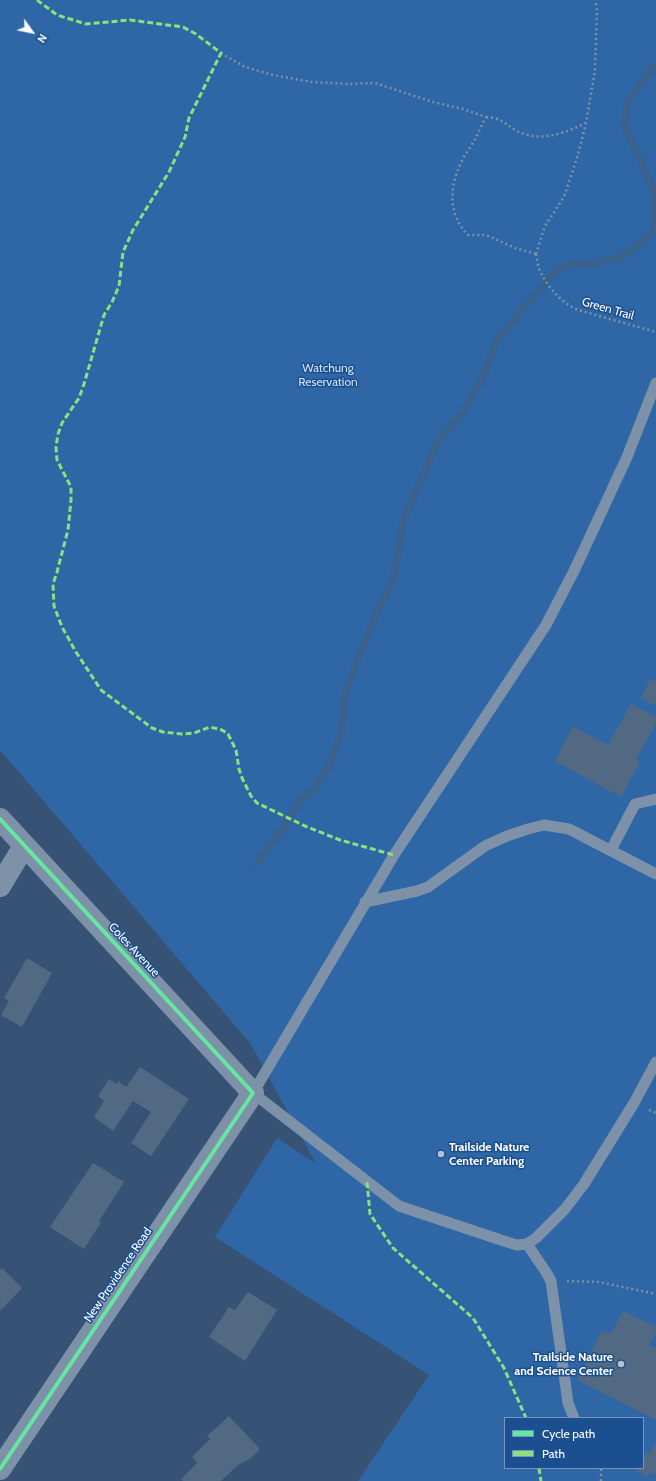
<!DOCTYPE html>
<html>
<head>
<meta charset="utf-8">
<style>
  body { margin:0 }
  #map { position:relative; width:656px; height:1481px; overflow:hidden; background:#365274; font-family:Cabin,sans-serif }
  canvas { display:block }
  .legend { position:absolute; left:504px; top:1417px; width:140px; height:52px; box-sizing:border-box; background:#1b4f8f; border:1px solid #7695bc; margin:0; padding:5px 7px; list-style:none; font-size:12px; color:#fff }
  .legend li { display:flex; align-items:center; gap:8px; height:20px }
  .legend b { width:20px; border:1px solid #7695bc }
  .north { position:absolute; left:12px; top:12px; width:40px; height:40px; -webkit-text-stroke:3px #1b4f8f; paint-order:stroke; rotate:123deg; font-size:11px; font-weight:700; line-height:16px; text-align:center; color:#fff }
  .north::after { content:''; display:block; margin:auto; width:14px; height:18px; background:#fff; clip-path:polygon(50% 0,100% 100%,50% 72%,0 100%) }
</style>
</head>
<body>
<div id="map">
<canvas width="656" height="1481"></canvas>
<ul class="legend">
<li><b style="height:5px;background:#66e7a1"></b>Cycle path</li>
<li><b style="height:5px;background:#8de07e"></b>Path</li>
</ul>
<div class="north">N</div>
</div>
<script>
const ctx = document.querySelector('canvas').getContext('2d');
ctx.lineJoin = 'round';
function fillPath(path, color) { ctx.fillStyle = color; ctx.fill(path, 'evenodd'); }
function trace(path, color, width, dash) { ctx.strokeStyle = color; ctx.lineWidth = width; ctx.lineCap = dash ? 'butt' : 'round'; ctx.setLineDash(dash || []); ctx.stroke(path); }
function drawText(font, color, halo, rows, align = 'center') {
  ctx.font = font + ' Cabin,sans-serif'; ctx.lineWidth = 3; ctx.setLineDash([]); ctx.textBaseline = 'middle'; ctx.strokeStyle = halo; ctx.fillStyle = color; for (const [text, x, y, turn = 0] of rows) {
    ctx.save(); ctx.translate(x, y); ctx.rotate((+turn || 0) * Math.PI / 180); ctx.textAlign = isNaN(turn) ? turn : align; if (halo) ctx.strokeText(text, 0, 0); ctx.fillText(text, 0, 0); ctx.restore();
  }
}
const green = new Path2D(`
  M0,0H656V1481H358L429,1375L215,1237L277,1138L316,1164L250,1043L0,750ZM505,1418H643V1468H505Z`);
const stream = new Path2D(`
  M255,865L279,834L300,801L316,787L328,768L342,730L344,699L351,676L379,608L394,578L403,522L436,445L460,416L481,381L497,341L520,312L556,271L568,264L587,265L622,257L655,231V192L624,126L628,102L656,63`);
const building = new Path2D(`
  M650,679L656,682V706L641,698Z
  M631,704L656,717V723L636,760L640,762L621,797L555,761L573,726L608,745Z
  M27,958L52,973L22,1027L1,1015L9,1001L4,998Z
  M140,1067L189,1099L151,1156L131,1143L151,1112L133,1101L113,1131L94,1117L104,1101L98,1096L109,1079L116,1084L118,1081L126,1087Z
  M93,1163L124,1182L99,1221L101,1223L84,1249L50,1227Z
  M2,1268L22,1288L0,1311V1270Z
  M248,1292L277,1310L245,1361L209,1337L229,1307L235,1310Z
  M623,1311L656,1327V1332L649,1345L656,1348V1420L577,1380L602,1330L611,1334Z
  M229,1416L260,1449L250,1459L238,1465L221,1481H183L181,1479L197,1463L192,1457L210,1439L207,1436Z
  M656,1442V1475L650,1472L647,1477L636,1471L638,1468H643V1458L647,1451L650,1453Z`);
const path = new Path2D(`
  M221,53L245,67L273,75L312,82L351,84L375,83L433,102L463,109L486,117C482,124 479,132 475,139C471,147 464,155 461,163C449,187 448,215 468,235H486L515,248L536,254
  M486,117C503,118 504,124 517,131C540,143 565,133 586,123
  M536,254L545,226L564,197L577,158L586,123L595,70L597,10L595,0
  M536,254C537,260 538,268 541,273C549,289 562,303 578,310L656,332
  M649,1110L656,1113
  M567,1281L599,1282L656,1294
  M601,1481V1468`);
const service = new Path2D(`
  M656,383L627,457L575,569L546,625L394,855L253,1093L399,1206L507,1242L517,1245L527,1244L536,1238L565,1209L584,1184L634,1103L656,1062
  M611,850L635,804L656,799
  M365,902L417,891L428,887L485,846L507,836L528,829L544,825L569,829L656,874
  M527,1244L546,1272L551,1281L568,1403L574,1418`);
const minor = new Path2D(`
  M0,886L24,846`);
const tertiary = new Path2D(`
  M0,819L253,1093L0,1469`);
const quiet = new Path2D(`
  M37,0L57,15L86,24L130,20L183,27L196,34L221,53L189,118L185,137L169,172L133,230L123,252L119,286L112,302L104,315L84,384L79,398L62,423L58,434L56,447L57,460L71,487V500L68,530L57,572L53,584L54,606L62,627L76,652L101,690L152,728L163,732L182,734L194,733L210,727L222,730L228,734L236,750L239,769L242,778L251,796L257,803L305,826L340,840L394,855
  M367,1182L370,1214L393,1248L473,1318L504,1368L526,1418
  M539,1468L541,1481`);
const cycleway = new Path2D(`
  M0,819L253,1093L0,1469`);
const markers = [
  [441,1154,4,"#b9c2ce"],
  [621,1364,4,"#b9c2ce"]
];
const streetNames = [
  ["Green Trail",608,309,16],
  ["Coles Avenue",134,950,47],
  ["New Providence Road",118,1275,-56]
];
const parkNames = [
  ["Watchung",328,368],
  ["Reservation",328,382]
];
const poiNames = [
  ["Trailside Nature",449,1147],
  ["Center Parking",449,1161],
  ["Trailside Nature",613,1357,"right"],
  ["and Science Center",613,1371,"right"]
];
fillPath(green, '#2f66a5');
trace(stream, '#3b618d', 7);
fillPath(building, '#526984');
trace(path, '#7d92a8', 2.5, [2, 3]);
trace(service, '#7d92a8', 11);
trace(minor, '#7d92a8', 22);
trace(tertiary, '#7d92a8', 22);
trace(quiet, '#8de07e', 3, [6, 3]);
trace(cycleway, '#66e7a1', 4);
for (const [x, y, r, color] of markers) { const dot = new Path2D(); dot.arc(x, y, r, 0, 2 * Math.PI); ctx.fillStyle = color; ctx.fill(dot); trace(dot, '#1b4f8f', 1.5); }
drawText('12px', '#fff', '#1b4f8f', streetNames);
drawText('12px', '#cfe3fa', '#1b4f8f', parkNames);
drawText('bold 12px', '#fff', '#1b4f8f', poiNames, 'left');
</script>
</body>
</html>
